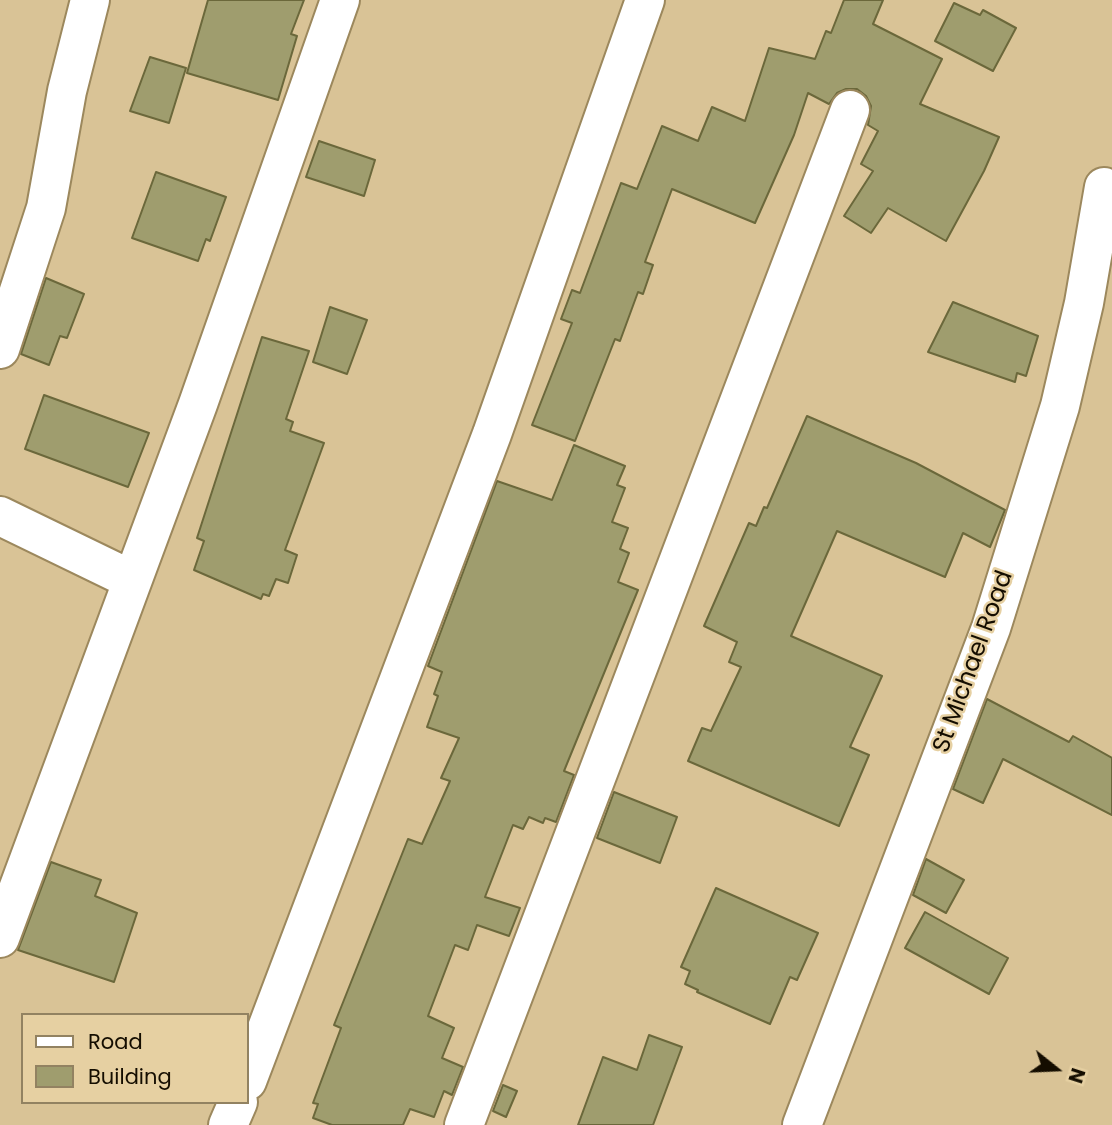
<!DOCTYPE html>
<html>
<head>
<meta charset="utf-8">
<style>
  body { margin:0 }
  #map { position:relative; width:1112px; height:1125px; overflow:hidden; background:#d9c396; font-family:Poppins,sans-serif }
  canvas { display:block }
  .legend { position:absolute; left:21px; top:1013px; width:228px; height:91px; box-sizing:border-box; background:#e6d0a2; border:2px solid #928261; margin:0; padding:9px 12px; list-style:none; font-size:21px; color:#140d00 }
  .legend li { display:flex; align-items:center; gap:14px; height:35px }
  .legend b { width:35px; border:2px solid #928261 }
  .north { position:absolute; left:1021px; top:1034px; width:70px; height:70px; -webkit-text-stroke:5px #e6d0a2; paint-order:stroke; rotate:108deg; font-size:19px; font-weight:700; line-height:28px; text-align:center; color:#140d00 }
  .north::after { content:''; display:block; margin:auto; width:24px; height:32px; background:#140d00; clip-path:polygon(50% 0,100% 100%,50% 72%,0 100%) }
</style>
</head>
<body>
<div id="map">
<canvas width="1112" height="1125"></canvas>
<ul class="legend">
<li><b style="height:9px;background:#fff"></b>Road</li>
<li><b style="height:19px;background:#9f9d6e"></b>Building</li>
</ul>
<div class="north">N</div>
</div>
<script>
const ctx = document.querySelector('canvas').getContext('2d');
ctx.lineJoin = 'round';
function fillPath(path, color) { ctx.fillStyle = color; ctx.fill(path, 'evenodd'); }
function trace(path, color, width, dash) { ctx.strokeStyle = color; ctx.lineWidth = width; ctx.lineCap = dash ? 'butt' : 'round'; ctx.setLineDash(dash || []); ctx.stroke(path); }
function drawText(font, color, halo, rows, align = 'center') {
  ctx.font = font + ' Poppins,sans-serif'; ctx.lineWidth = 5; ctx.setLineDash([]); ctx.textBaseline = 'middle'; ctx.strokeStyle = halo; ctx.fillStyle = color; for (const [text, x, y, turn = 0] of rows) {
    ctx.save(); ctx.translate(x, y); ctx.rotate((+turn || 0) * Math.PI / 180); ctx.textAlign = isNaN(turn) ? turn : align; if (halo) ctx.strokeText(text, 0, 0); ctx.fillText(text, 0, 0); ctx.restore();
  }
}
const building = new Path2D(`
  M208,0H304L291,34L297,36L278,100L187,73Z
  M844,0H883L873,24L942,59L920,104L999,137L984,171L946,241L888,208L871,233L844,216L873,171L861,164L878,131L868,125L871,106L866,96L857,89H846L837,93L829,104L808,93L794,135L755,223L672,189L645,262L653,265L643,294L638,292L620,341L615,339L575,441L532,425L572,323L561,319L572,290L580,293L621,183L637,189L662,126L698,141L712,107L745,121L769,48L815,59L826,31L831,33Z
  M954,3L980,15L983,10L1016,28L993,71L935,41Z
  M150,57L186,68L169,123L130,111Z
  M319,141L375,160L364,196L306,177Z
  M156,172L226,197L210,241L206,239L198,261L132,238Z
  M46,278L84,294L67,338L60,336L49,365L21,354Z
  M953,302L1038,336L1026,376L1017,373L1015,382L928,352Z
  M330,307L367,320L347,374L313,362Z
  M262,337L309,351L286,419L293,422L290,431L324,443L285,550L297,555L288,583L276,579L269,596L263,594L261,599L194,570L204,541L197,538Z
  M44,395L149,433L128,487L25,449Z
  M807,416L916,463L1005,510L990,547L963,533L945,577L837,531L791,636L882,676L850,747L869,755L839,826L688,761L702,728L711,731L741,667L729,662L737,642L704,626L749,523L756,526L764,507L767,508Z
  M574,445L625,466L617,485L625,488L612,522L628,528L620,549L629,553L618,582L638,590L564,771L574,775L556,822L545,818L543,823L529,817L523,829L513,825L485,897L520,908L509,936L477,925L468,950L455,945L428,1016L454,1028L442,1058L463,1067L452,1095L444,1091L434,1117L410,1109L403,1125H332L313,1118L318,1104L313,1103L341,1028L334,1025L408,839L422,844L450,781L441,778L459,738L427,727L438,696L434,694L442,672L428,666L497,481L552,500Z
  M987,699L1069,742L1073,736L1112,758V815L1003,759L983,803L953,789Z
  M614,792L677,817L660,863L597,838Z
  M926,859L964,880L946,913L913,895Z
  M51,862L101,880L95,896L137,913L114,982L18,950Z
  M716,888L818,933L797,980L790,977L770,1024L697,992L698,990L685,984L690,971L681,967Z
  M925,912L1008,958L989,994L905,948Z
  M649,1035L682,1047L653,1125H578L603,1057L637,1070Z
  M503,1085L517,1091L506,1117L493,1111Z`);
const street = new Path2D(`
  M0,349L46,208L67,91L90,0
  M0,516L132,580
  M0,938L198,404L340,0
  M247,1081L492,434L645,0
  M228,1125L238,1102
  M464,1125L850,110
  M802,1125L991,628L1060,406L1084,303L1104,187`);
const streetNames = [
  ["St Michael Road",974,662,-70]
];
fillPath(building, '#9f9d6e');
trace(building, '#6b683b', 2);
trace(street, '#9c885d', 42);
trace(street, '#fff', 38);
drawText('24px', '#140d00', '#e6d0a2', streetNames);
</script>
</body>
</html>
